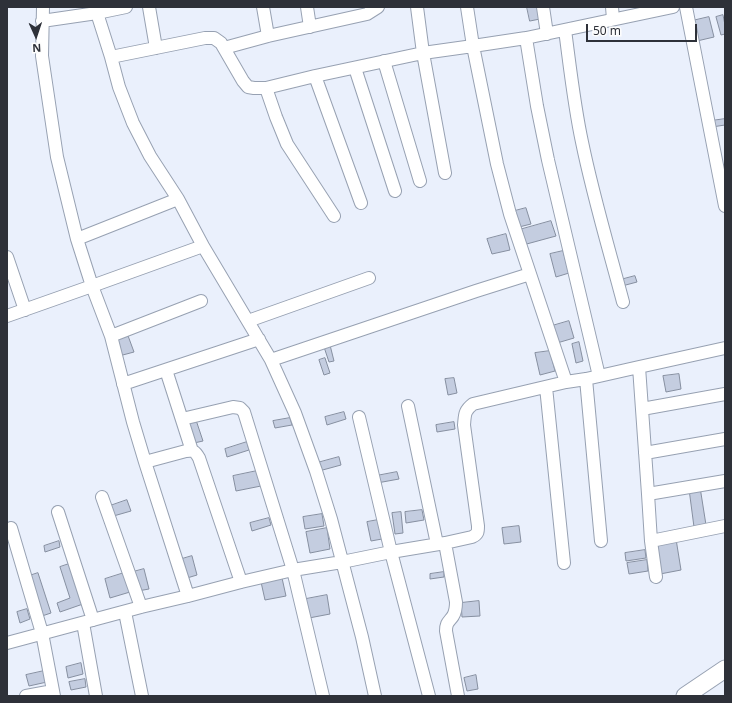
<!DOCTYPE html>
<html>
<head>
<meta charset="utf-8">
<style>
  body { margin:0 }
  #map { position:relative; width:732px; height:703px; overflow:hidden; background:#eaf0fc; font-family:"Noto Sans",sans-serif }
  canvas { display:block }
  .frame { position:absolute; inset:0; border:8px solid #2e3139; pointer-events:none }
  .north { position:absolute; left:16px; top:16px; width:40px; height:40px; -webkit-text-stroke:3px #fdfdfd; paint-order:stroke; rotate:177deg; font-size:11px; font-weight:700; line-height:16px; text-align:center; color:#2e3139 }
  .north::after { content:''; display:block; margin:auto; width:14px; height:18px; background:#2e3139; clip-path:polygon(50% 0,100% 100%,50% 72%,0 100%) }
  .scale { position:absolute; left:586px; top:24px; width:111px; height:18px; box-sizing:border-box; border:2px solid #2e3139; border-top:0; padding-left:5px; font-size:12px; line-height:14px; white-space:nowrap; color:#2e3139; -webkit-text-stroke:3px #fdfdfd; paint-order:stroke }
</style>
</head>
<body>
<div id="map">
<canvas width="732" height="703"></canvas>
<div class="frame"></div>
<div class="north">N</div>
<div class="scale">50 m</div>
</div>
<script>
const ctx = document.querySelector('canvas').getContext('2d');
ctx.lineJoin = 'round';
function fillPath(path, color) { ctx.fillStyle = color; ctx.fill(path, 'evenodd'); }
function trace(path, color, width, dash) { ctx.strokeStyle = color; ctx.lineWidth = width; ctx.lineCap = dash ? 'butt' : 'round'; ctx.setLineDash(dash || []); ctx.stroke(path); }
const building = new Path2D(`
  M527,7H537L540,19L530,21Z
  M723,15L725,25V34L721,35L716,17Z
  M709,17L714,37L697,41L692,21Z
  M725,119V125L712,127L711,121Z
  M526,208L531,224L515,228L511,212Z
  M551,221L556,236L523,245L519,230Z
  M506,234L510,250L492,254L487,239Z
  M563,251L569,273L556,277L550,254Z
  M635,276L637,282L622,286L620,280Z
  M569,321L574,338L557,343L552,326Z
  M127,333L134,352L119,356L113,337Z
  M579,342L583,361L576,363L572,344Z
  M330,345L334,361L329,362L324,347Z
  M550,351L555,371L540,375L535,353Z
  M325,358L330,373L324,375L319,360Z
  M679,374L681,389L666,392L663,376Z
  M454,378L457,393L448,395L445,379Z
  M344,412L346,419L327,425L325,417Z
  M290,418L292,425L275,428L273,421Z
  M196,420L203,441L194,443L188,423Z
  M454,422L455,429L437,432L436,425Z
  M247,442L249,450L227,457L225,449Z
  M339,457L341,465L319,471L317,463Z
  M257,471L261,486L236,491L233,476Z
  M397,472L399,479L377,483L376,476Z
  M700,487L706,525L694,527L689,489Z
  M127,500L131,511L110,517L107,507Z
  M422,510L424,520L406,523L405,512Z
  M401,512L403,533L395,534L392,513Z
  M322,514L324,526L305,529L303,517Z
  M269,518L271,525L252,531L250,523Z
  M378,520L382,539L371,541L367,522Z
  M519,526L521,542L504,544L502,528Z
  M327,528L330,549L310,553L306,532Z
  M676,539L681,570L660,574L655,543Z
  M59,541L60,547L45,552L44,546Z
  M645,550L646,558L626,561L625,553Z
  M192,556L197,575L187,578L182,559Z
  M647,560L648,571L629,574L627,563Z
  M69,564L83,604L60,612L57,603L70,598L60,567Z
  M144,569L149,589L138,591L133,572Z
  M444,572V577L430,579V574Z
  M38,573L51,613L42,616L29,576Z
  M124,573L130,592L110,598L105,579Z
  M282,578L286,596L265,600L261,582Z
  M327,595L330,614L309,618L306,599Z
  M479,601L480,616L462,617L461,603Z
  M27,609L30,619L20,623L17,612Z
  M81,663L83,674L68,678L66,667Z
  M44,671L47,682L29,686L26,675Z
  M476,675L478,689L467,691L464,678Z
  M85,679L86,687L71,690L69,682Z`);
const street = new Path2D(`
  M43,7L42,56L57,157L77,239L92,286L203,246
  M96,7L97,13L126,7
  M149,7L156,48
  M263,7L268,36
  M307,7L310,27
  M417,7L423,53L445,173
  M467,7L473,46L526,38L673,7
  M543,7L547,34
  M612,7L613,19
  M686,7L725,206
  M42,21L97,13L111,57L205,38H214L221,43L243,81L248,87L254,88H266L315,76L423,53L473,46L497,164L510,214L566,382
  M565,30C570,67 574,105 582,142C593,196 609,249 623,302
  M526,38L537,106L548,160L599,376
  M224,48L268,36L367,14L378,7
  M111,57L119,87L133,123L150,156L178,199L203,246L271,360L295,413L316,471L331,519L362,637L375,696
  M384,61L420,181
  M355,68L395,191
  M315,76L361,203
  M266,88L276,117L287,144L334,216
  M77,239L178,199
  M7,257L25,310
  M7,316L92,286L111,336L133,422L145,462L188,596
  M248,321L369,278
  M111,336L201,301
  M271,360L476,291L530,274
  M639,367L725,348
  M166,370L192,451
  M586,379L601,541
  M123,384L259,339
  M546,387L564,563
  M408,406L437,544
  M642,409L725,394
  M359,417L391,552L429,696
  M182,419L233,407L240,408L244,412L293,570L323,696
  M645,453L725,439
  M145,462L186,451C193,450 195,451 199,458L241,582
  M648,494L725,481
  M102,497L141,607
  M58,512L93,620
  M11,528L42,633L54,696
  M651,541L725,526
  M445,543L456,602C456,607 456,611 453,616C449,622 446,622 446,631L458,696
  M125,612L142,696
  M83,623L96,696
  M7,643L141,607L188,596L241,582L293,570L342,562L391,552L445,543L472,537C478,534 478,532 478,526L464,425C465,415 464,411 473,404L566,382L586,379L639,367L648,494L651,541L656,577
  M26,696L53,691`);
const secondary = new Path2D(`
  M685,696L725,669`);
fillPath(building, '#c4cde0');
trace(building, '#868fa0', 1);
trace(street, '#97a1b2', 14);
trace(secondary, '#97a1b2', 19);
trace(street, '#fff', 12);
trace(secondary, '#fff', 17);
</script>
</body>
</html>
